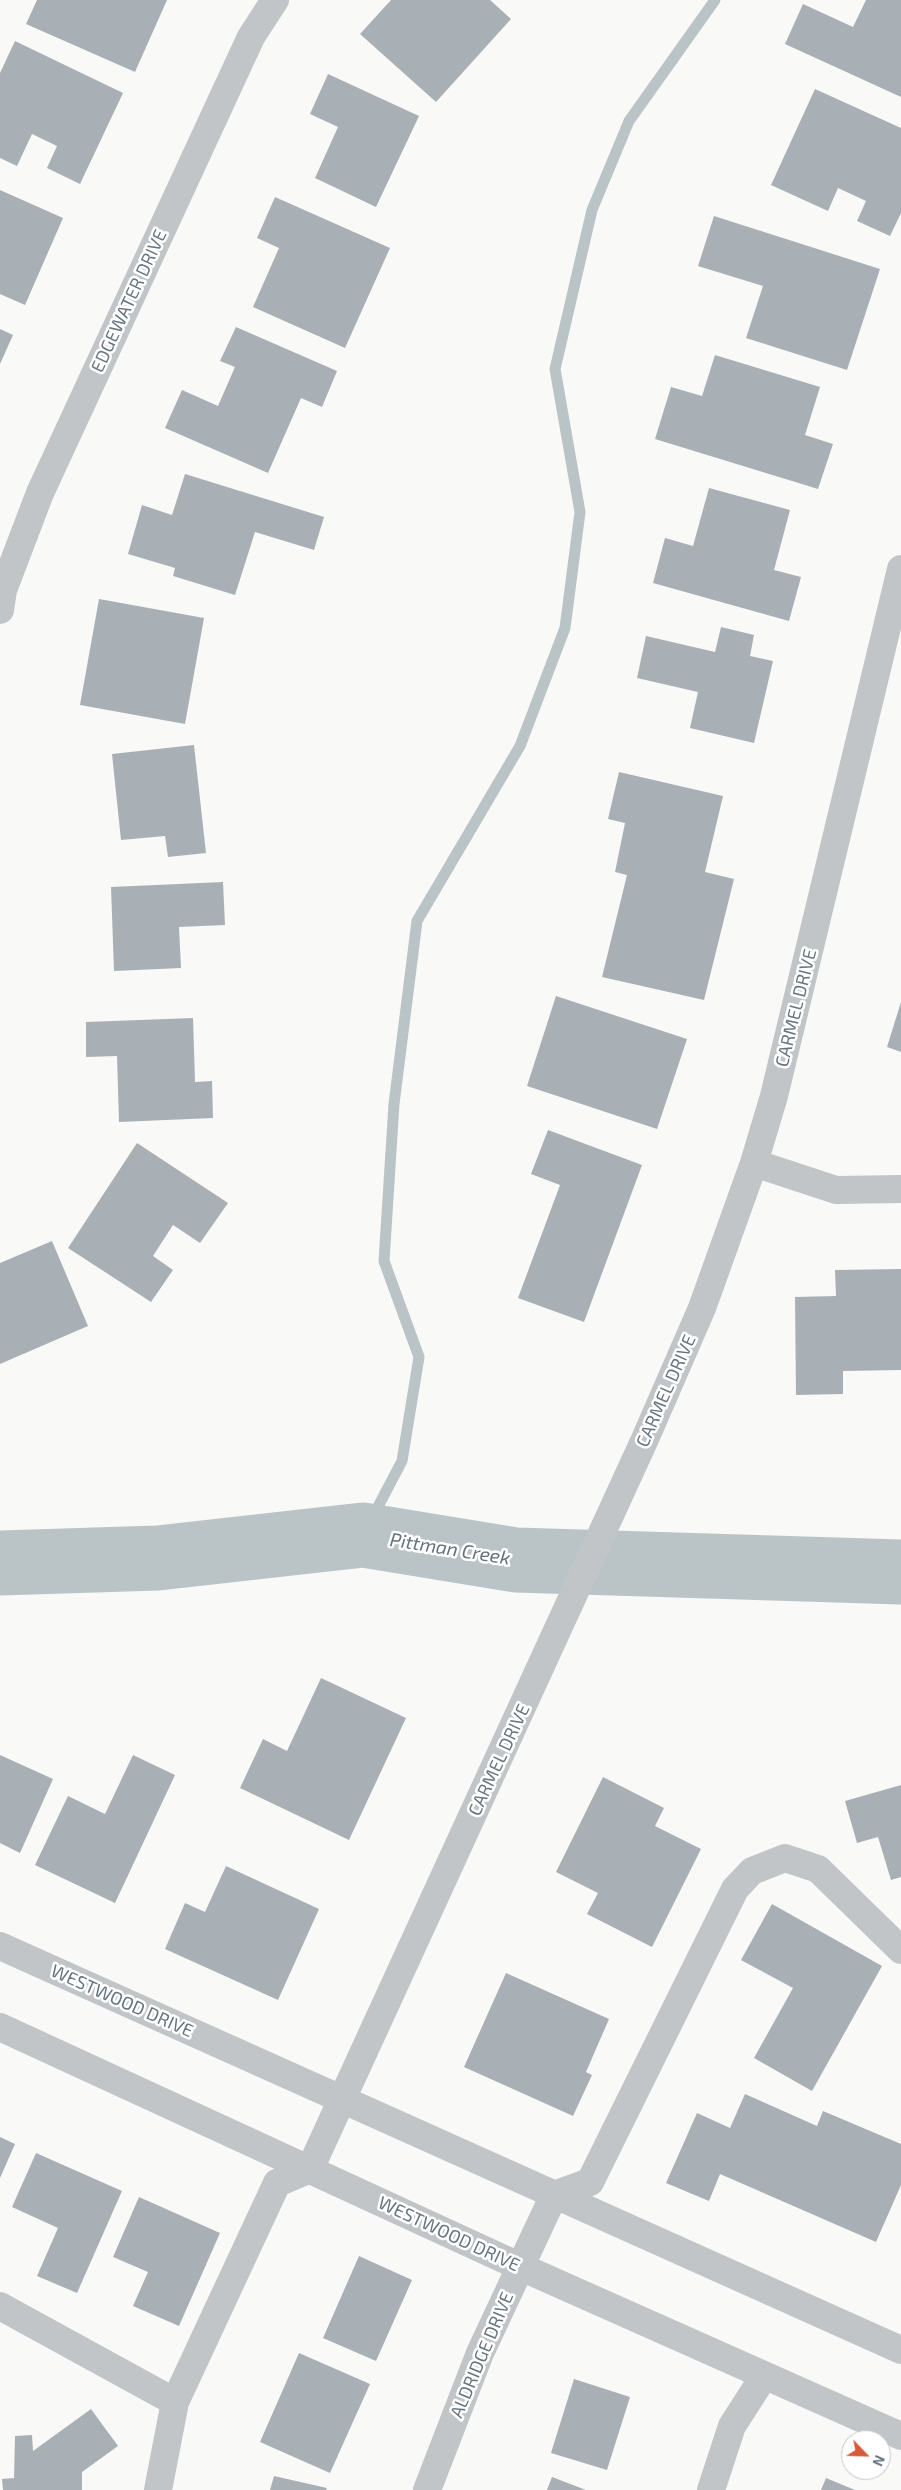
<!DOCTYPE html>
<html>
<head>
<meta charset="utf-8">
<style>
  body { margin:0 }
  #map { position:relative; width:901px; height:2490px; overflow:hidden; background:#f9f9f7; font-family:"Exo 2",sans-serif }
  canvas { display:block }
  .north { position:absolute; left:841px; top:2430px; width:50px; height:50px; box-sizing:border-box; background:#fff; border:1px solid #c2c8cc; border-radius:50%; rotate:114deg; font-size:14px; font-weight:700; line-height:20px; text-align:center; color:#66757f }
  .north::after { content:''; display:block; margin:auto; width:18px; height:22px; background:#d55b3b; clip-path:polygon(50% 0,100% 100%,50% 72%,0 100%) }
</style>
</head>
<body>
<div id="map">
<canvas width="901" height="2490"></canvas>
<div class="north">N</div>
</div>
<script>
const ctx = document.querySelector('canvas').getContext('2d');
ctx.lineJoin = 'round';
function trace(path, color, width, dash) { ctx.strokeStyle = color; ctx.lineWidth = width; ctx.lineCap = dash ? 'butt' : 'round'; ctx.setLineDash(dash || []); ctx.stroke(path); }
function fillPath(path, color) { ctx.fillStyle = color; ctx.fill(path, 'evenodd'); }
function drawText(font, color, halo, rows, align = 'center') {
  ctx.font = font + ' "Exo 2",sans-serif'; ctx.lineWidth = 5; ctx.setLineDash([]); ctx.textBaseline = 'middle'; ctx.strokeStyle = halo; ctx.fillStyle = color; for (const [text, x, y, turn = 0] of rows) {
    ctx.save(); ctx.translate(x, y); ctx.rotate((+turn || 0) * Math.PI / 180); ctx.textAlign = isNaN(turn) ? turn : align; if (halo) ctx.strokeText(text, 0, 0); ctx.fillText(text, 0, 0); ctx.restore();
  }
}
const stream = new Path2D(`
  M363,1535L402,1461L419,1357L384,1261L394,1104L417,921L520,746L565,628L580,512L555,369L592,210L629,121L715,0`);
const river = new Path2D(`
  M0,1563L158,1558L363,1535L516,1560L901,1572`);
const building = new Path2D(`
  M37,0H167L135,72L26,24Z
  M391,0H490L511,19L436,102L360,34Z
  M866,0H901V97L785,44L803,4L853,27Z
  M15,41L123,93L80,184L47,168L57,146L32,134L17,166L0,158V73Z
  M328,74L419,116L376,207L315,178L338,127L310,114Z
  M815,89L901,128V213L890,236L857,221L866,201L838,188L828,211L771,185Z
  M0,190L63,218L25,305L0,294Z
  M275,197L390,248L345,348L253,307L279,248L257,238Z
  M714,216L880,269L847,370L746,338L763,286L698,266Z
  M236,327L337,371L322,407L301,398L268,473L165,428L182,390L218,406L235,367L220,361Z
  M0,329L13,335L0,364Z
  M715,355L820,387L805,435L833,444L818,489L655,439L671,387L702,396Z
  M185,474L324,517L314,550L255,532L235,595L173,576L175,568L128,554L142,505L172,515Z
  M709,488L790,510L774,570L801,577L789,621L653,583L665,538L693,546Z
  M99,599L204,618L185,724L80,705Z
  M721,627L754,635L750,656L773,661L754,743L690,728L698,692L637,678L646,636L715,652Z
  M194,745L206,853L168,857L165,836L121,840L112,754Z
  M619,772L723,796L705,872L734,879L704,1000L602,977L627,875L615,872L625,823L608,819Z
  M223,882L225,925L179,927L181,968L114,971L111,887Z
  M556,996L687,1039L657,1129L527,1086Z
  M901,1002V1052L887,1047Z
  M193,1018L195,1082L212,1081L213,1118L119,1122L117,1056L86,1057V1022Z
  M548,1130L642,1165L584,1322L518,1298L560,1185L531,1174Z
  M137,1143L228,1203L200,1243L173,1225L153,1256L173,1270L151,1302L68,1248Z
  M52,1241L88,1326L0,1364V1263Z
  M901,1269V1370L843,1371V1394L796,1395L795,1297L836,1296L835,1270Z
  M321,1678L406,1718L349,1840L240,1788L263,1739L287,1751Z
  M0,1755L53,1779L20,1853L0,1843Z
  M133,1755L175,1775L115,1903L35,1865L68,1796L105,1814Z
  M603,1777L664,1808L655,1826L701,1849L652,1947L587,1914L598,1893L556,1872Z
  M901,1785V1877L891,1880L878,1837L857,1843L845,1801Z
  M226,1866L319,1909L278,2000L165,1949L185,1903L205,1912Z
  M772,1904L882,1966L812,2091L754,2058L793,1988L741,1960Z
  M506,1973L609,2019L586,2072L592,2075L573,2116L464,2067Z
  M745,2094L817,2126L823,2111L901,2144V2185L876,2242L720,2174L709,2201L666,2183L697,2113L730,2128Z
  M0,2137L15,2144L0,2178Z
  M36,2153L122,2191L77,2293L37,2276L58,2228L12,2207Z
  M139,2197L220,2233L179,2326L133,2306L148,2272L113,2257Z
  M359,2256L412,2280L376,2361L323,2338Z
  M299,2353L370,2384L330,2473L260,2442Z
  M574,2379L630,2397L607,2470L551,2453Z
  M91,2409L118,2446L82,2472V2490H3L2,2479L14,2478L15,2436L32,2435L33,2451Z
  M274,2476L327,2488L326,2490H270Z
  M552,2477L586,2490H547Z
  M826,2478L855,2490H821Z`);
const minor = new Path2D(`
  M0,610L3,590L40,493L251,37L275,0
  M754,1163L836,1190L901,1189
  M0,1946L901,2350
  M0,2027L521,2267L901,2436
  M310,2169L645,1439L702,1308L754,1163L774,1096L901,569
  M0,2306L175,2402
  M158,2490L175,2402L277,2183L310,2169
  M427,2490L480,2353L554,2195L590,2182L735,1889L752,1871L785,1858L818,1869L901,1950
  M711,2490L732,2426L764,2376`);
const streetNames = [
  ["EDGEWATER DRIVE",129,301,-65],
  ["CARMEL DRIVE",796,1008,-76],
  ["CARMEL DRIVE",666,1391,-66],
  ["CARMEL DRIVE",499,1760,-65],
  ["WESTWOOD DRIVE",122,2001,24],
  ["WESTWOOD DRIVE",449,2234,25],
  ["ALDRIDGE DRIVE",482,2355,-67]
];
const waterNames = [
  ["Pittman Creek",450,1549,9]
];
trace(stream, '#bac4c7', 11);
trace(river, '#bac4c7', 65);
fillPath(building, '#a9b0b5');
trace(minor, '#c1c5c8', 28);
drawText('18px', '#66757f', '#fff', streetNames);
drawText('italic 19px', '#617379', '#fff', waterNames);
</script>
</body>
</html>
